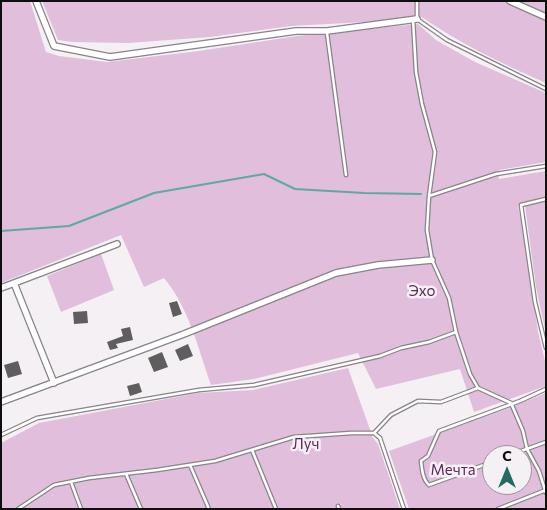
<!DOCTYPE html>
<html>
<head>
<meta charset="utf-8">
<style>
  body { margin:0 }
  #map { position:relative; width:547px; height:510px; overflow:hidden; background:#f4f0f4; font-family:Commissioner,sans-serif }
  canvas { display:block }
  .frame { position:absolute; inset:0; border:2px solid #0f0e0f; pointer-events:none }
  .north { position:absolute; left:482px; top:445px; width:50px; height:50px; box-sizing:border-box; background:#f4f0f4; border:1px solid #989698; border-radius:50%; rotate:0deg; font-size:14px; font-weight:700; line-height:20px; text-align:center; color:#0f0e0f }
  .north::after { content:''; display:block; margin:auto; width:18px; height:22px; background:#236c64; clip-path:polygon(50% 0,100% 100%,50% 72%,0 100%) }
</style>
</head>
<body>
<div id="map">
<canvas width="547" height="510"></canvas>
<div class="frame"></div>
<div class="north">С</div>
</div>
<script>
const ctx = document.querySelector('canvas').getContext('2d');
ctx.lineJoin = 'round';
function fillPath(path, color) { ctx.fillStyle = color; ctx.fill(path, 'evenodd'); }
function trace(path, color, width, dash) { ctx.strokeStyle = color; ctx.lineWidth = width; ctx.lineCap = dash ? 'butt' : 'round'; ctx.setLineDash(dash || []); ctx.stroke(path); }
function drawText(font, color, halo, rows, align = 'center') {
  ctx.font = font + ' Commissioner,sans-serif'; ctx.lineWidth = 5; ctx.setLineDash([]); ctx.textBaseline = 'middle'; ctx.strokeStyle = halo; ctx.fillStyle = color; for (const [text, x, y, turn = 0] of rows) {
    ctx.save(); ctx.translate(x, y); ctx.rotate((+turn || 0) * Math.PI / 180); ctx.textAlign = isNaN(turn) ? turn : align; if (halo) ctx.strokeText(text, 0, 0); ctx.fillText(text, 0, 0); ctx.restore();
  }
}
const green = new Path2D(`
  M1,1H30L46,52L59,56L107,62L199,51L297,36L418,24L436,40L475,62L546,93V162L499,170V179L546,171V334L536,287L525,206H518L525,238L538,332L546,365V386L474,412L460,369L376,389L358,353L254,379L211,385C198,348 189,308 164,278L144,287L121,235L1,283Z
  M42,1H546V83C502,64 459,43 420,16L365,22L291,26L210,37L128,43L73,42L58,40Z
  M101,254L114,290L61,312L47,276Z
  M348,368L373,438L378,444L400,509H1V443L39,423L198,393L253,390Z
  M546,393V509H409L389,451L509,408ZM492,455H522V485H492Z`);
const stream = new Path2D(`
  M1,231L69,226L154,193L264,174L295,189L364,193L421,194`);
const building = new Path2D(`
  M177,301L182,314L173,317L169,303Z
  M87,311L88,323L74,324L73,312Z
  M130,327L133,340L116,344L118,348L110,350L107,342L123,336L121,329Z
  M188,344L193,356L180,361L175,350Z
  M162,352L168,367L154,372L148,358Z
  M18,361L22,374L8,378L4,365Z
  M139,383L142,392L130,396L127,386Z`);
const lane = new Path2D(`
  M417,1V19L447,40L546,89
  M413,19L416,72L422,104L435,152L429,196L496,174L546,166
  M327,33L346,175
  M429,196L427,230L432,260L449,298L456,332
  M546,199L521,205L535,302L546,348
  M374,433L391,415L418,401L441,402L478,388L511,403L523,431L527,449L539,471L546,493
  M1,435L37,418L199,390L254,385L380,356L401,348L429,342L456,332L470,374L478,388
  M252,450L276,509
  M510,455L546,442
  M492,462L429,485C423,480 422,470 421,461L428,456L439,431L520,401L546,389
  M190,465L209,509
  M126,474L141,509
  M71,482L81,509
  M338,506L339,509
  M18,509L54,485L89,478L157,470L215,461L294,437L351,433H374L380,438L404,509
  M498,509L546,490`);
const street = new Path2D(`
  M36,1L54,46L110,57L296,31H327L417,19
  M510,1L546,17
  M14,283L54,383
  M1,288L117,244
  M1,402L184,334L336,273L378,265L432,260`);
const parkNames = [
  ["Эхо",422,291],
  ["Луч",306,444],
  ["Мечта",453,470]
];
fillPath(green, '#e0bedc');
trace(stream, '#5fa9a0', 2);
fillPath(building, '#605d5f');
trace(lane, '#888487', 5);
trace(street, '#888487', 8);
trace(lane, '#fff', 2.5);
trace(street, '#fff', 5.5);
drawText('15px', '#5e275a', '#f4f0f4', parkNames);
</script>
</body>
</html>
